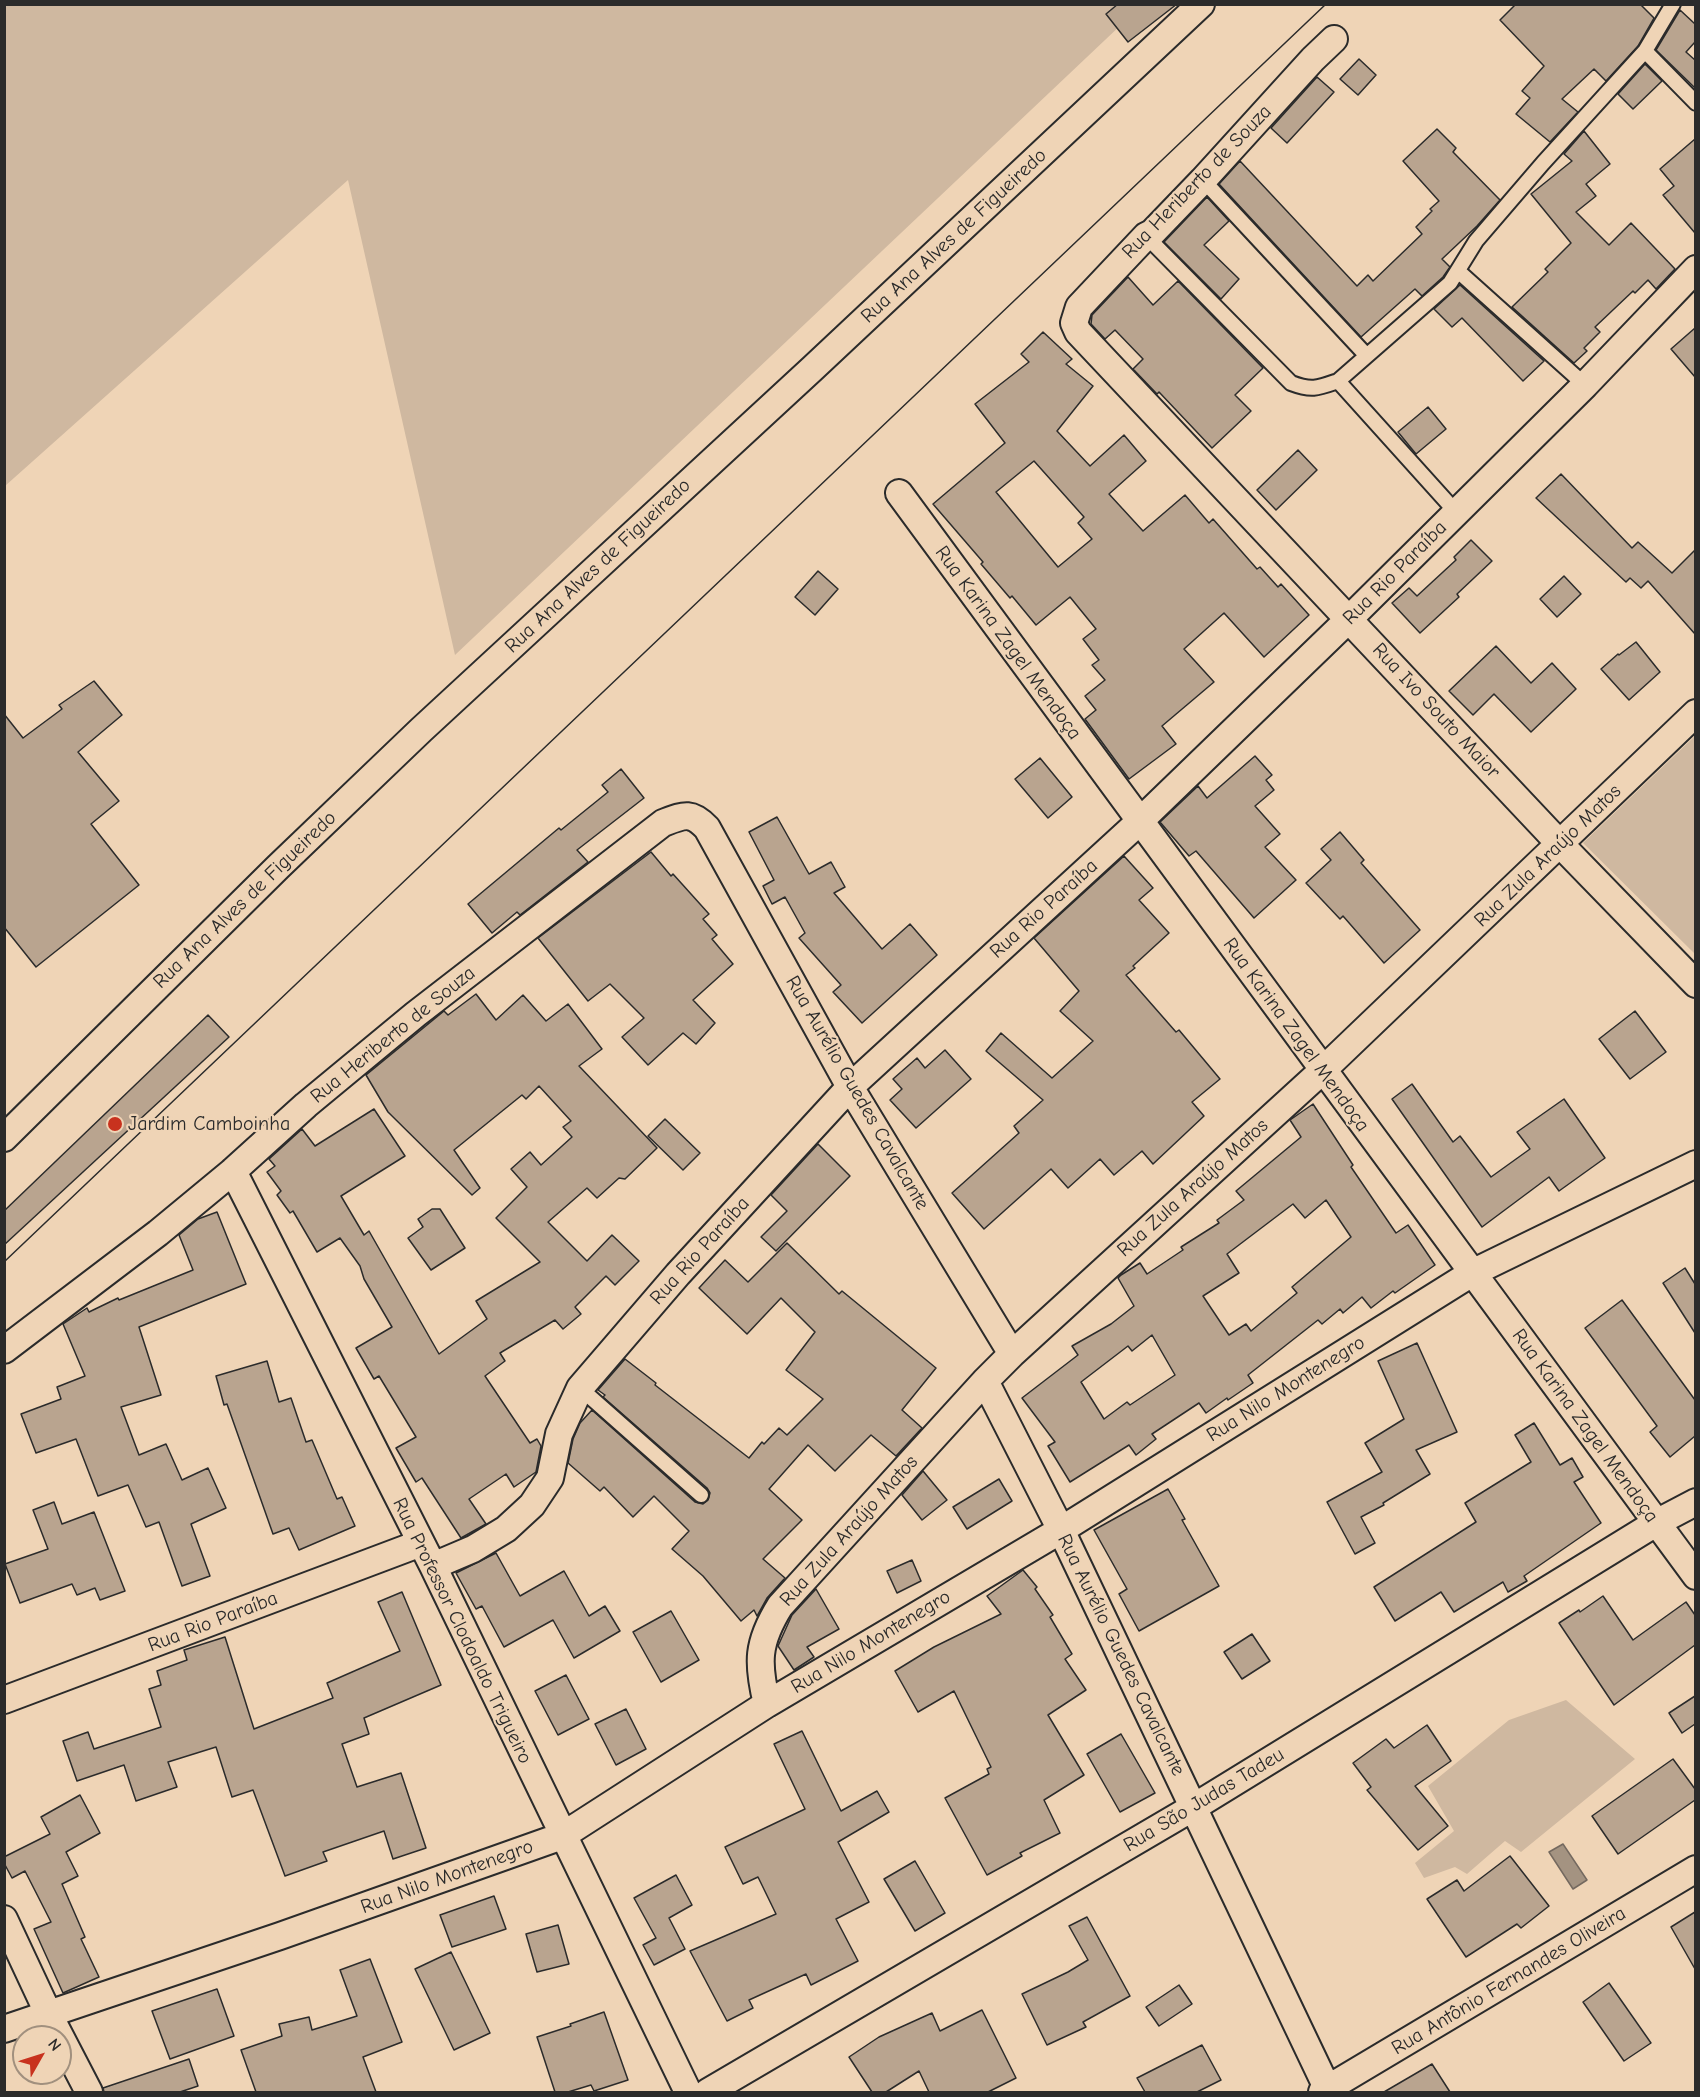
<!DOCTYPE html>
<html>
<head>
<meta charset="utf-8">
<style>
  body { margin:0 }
  #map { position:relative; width:1700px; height:2097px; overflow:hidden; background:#efd4b6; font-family:"Comic Neue",sans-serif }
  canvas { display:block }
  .frame { position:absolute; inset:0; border:6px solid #2b2b2b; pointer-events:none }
  .north { position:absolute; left:12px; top:2025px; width:60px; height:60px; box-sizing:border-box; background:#efd4b6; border:2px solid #a1907e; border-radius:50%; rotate:51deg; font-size:16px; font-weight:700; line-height:24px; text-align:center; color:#2b2b2b }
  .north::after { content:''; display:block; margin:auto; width:21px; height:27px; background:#c8321e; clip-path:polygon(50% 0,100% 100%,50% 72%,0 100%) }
</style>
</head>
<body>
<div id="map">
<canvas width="1700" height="2097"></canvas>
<div class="frame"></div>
<div class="north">N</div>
</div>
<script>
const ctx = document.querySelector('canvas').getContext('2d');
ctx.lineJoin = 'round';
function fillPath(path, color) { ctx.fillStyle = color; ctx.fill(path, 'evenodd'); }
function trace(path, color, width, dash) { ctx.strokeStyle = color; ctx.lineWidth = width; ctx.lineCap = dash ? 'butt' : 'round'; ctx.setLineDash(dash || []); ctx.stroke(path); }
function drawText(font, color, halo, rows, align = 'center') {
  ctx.font = font + ' "Comic Neue",sans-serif'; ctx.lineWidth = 4.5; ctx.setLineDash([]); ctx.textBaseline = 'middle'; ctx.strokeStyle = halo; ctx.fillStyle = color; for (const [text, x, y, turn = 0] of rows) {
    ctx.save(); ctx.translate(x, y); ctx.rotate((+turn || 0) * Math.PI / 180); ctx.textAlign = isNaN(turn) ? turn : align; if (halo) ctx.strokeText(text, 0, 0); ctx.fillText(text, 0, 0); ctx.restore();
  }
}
const green = new Path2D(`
  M5,5H1142L455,655L348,180L5,486Z
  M1695,736V954L1583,843Z
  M1566,1700L1635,1759L1521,1852L1505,1841L1467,1874L1455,1867L1424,1878L1415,1863L1454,1831L1428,1786L1509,1720Z`);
const water = new Path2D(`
  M1563,1844L1587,1880L1573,1889L1549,1852Z`);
const building = new Path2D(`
  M1118,4H1177L1128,42L1106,14Z
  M1516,4H1640L1654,18L1638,46L1606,81L1594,69L1562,99L1578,112L1550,142L1516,114L1530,98L1522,91L1544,66L1500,20Z
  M1680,10L1695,24V42L1686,52L1695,60V88L1656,50Z
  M1359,59L1376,75L1358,95L1340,79Z
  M1645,64L1662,81L1633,109L1618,94Z
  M1317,77L1334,92L1287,143L1271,128Z
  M1437,129L1456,148L1453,152L1500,200L1477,226L1442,259L1450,267L1443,277L1422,296L1415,289L1361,337L1219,184L1240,161L1357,286L1368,275L1373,281L1422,234L1416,227L1432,211L1430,209L1439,201L1403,161Z
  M1584,131L1610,164L1586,184L1596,196L1576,212L1609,245L1631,223L1675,269L1656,289L1648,280L1635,293L1633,291L1595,327L1600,332L1584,348L1587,351L1574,363L1512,307L1548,272L1545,269L1571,243L1531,194L1572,161L1564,154Z
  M1695,139V233L1663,195L1674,186L1660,169Z
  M1207,197L1229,221L1204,245L1239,279L1221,299L1164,242Z
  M1128,277L1153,305L1178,281L1263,368L1235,395L1251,411L1212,448L1159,392L1157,394L1133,369L1143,359L1115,330L1105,339L1091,324L1092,315Z
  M1460,285L1544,361L1523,381L1462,318L1452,327L1434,309Z
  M1695,328V377L1671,349Z
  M1043,332L1072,359L1066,364L1093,386L1057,431L1090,466L1124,435L1146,461L1109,494L1143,531L1185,495L1209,523L1213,519L1257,569L1260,567L1278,587L1281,584L1309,615L1264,657L1224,613L1184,649L1214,682L1162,726L1176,744L1129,779L1085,719L1096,710L1085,696L1105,680L1092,665L1099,660L1083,639L1096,629L1070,597L1036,625L1012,596L1010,598L981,564L983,562L933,504L1005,443L975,404L1029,362L1021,354ZM1034,461L1084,517L1078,523L1092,539L1058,567L996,492Z
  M1428,407L1446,429L1416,454L1398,432Z
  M1298,450L1317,470L1276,510L1257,490Z
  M1561,474L1632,548L1638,542L1672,573L1695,550V634L1648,581L1641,588L1630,578L1626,582L1536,498Z
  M1471,540L1492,561L1457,594L1459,597L1420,633L1392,603L1409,588L1417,596L1456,560L1454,557Z
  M818,571L838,589L815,615L795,597Z
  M1564,576L1581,594L1557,617L1540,599Z
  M1636,642L1660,672L1629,700L1601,669L1618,654L1619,655Z
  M1496,646L1531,683L1552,663L1576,689L1531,732L1494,694L1473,715L1449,691Z
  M94,681L122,715L78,752L119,801L91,824L139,885L36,967L4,927V714L23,738L62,709L59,705Z
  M1255,756L1272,775L1266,780L1274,790L1255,806L1280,834L1265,847L1296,880L1254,918L1196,851L1189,856L1160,822L1198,786L1207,798Z
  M1040,758L1072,797L1048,818L1015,779Z
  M621,769L644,798L577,850L588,862L520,915L517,912L492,933L468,904L559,828L561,830L608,792L602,785Z
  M777,817L809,874L831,862L845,887L834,893L882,949L910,924L937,955L862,1023L833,992L841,985L799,938L805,933L785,897L772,904L763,886L774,880L749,832Z
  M1340,832L1364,860L1361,863L1420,930L1384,963L1343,916L1340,919L1306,883L1331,860L1321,849Z
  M651,852L671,876L673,874L709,914L703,919L717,935L712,939L733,964L693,1000L715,1023L696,1044L683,1033L648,1065L622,1037L644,1018L610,984L588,1001L538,938Z
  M1124,856L1153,888L1139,900L1169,933L1133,966L1135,968L1126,975L1176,1032L1179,1030L1220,1079L1192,1102L1204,1116L1153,1164L1142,1151L1114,1175L1100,1159L1068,1188L1051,1169L984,1229L952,1193L1019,1133L1014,1126L1043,1100L986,1051L1001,1033L1052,1078L1093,1041L1060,1011L1079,991L1034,938Z
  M476,994L496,1020L523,995L546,1021L568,1004L602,1049L579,1066L657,1148L625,1179L619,1178L597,1198L587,1188L548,1222L587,1261L612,1235L639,1261L615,1285L606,1276L575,1307L581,1314L563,1329L555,1320L500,1353L505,1361L485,1376L530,1443L537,1439L541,1446L536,1472L514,1487L506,1474L469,1499L486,1524L461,1538L422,1478L416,1482L396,1448L416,1437L379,1376L374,1379L356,1348L392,1327L364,1279L360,1266L340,1238L317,1252L293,1211L290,1213L277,1195L281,1191L267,1172L275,1166L269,1159L302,1129L315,1146L374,1109L405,1156L341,1196L364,1235L369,1231L439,1354L487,1319L476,1301L540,1262L496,1218L527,1187L511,1169L530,1152L541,1165L572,1137L563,1127L571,1121L539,1086L526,1099L522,1095L454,1150L480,1188L472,1195L388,1112L366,1075L444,1011L448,1015Z
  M1635,1011L1666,1052L1630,1079L1599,1039Z
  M208,1015L229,1037L4,1245V1211Z
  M945,1050L971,1079L916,1128L890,1100L902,1089L893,1079L917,1058L925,1068Z
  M1412,1084L1453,1142L1460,1136L1491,1177L1530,1149L1517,1132L1564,1099L1605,1158L1559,1191L1549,1177L1482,1227L1392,1099Z
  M1313,1104L1353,1165L1351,1167L1396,1233L1408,1225L1435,1265L1395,1293L1393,1291L1371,1308L1362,1297L1343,1313L1340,1309L1322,1324L1318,1320L1248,1375L1253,1383L1228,1400L1227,1398L1206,1413L1199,1403L1152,1434L1156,1439L1136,1455L1129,1445L1070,1482L1048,1446L1055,1442L1022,1398L1078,1355L1072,1346L1111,1324L1134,1306L1118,1278L1121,1275L1140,1263L1147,1274L1183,1250L1181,1247L1219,1223L1217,1220L1244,1200L1236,1191L1301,1137L1290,1120ZM1326,1200L1351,1237L1292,1287L1297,1293L1251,1331L1246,1324L1229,1335L1203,1296L1239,1273L1227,1254L1293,1204L1305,1218ZM1152,1335L1175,1375L1130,1405L1127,1402L1104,1419L1081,1382L1128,1346L1132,1351Z
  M665,1119L700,1153L683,1170L648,1136Z
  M818,1144L850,1176L776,1251L761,1237L787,1211L771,1195Z
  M432,1209H440L465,1248L431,1270L408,1238L423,1227L418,1219Z
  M217,1212L246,1284L139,1327L161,1395L121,1407L139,1455L166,1444L182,1480L208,1468L226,1508L191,1524L210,1576L182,1586L159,1522L146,1527L128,1485L98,1496L76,1439L36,1453L21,1414L61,1399L57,1387L85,1376L63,1324L87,1308L89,1312L118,1298L119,1300L193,1270L179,1235L198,1219Z
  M787,1243L839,1294L842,1291L936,1368L902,1410L922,1428L896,1456L871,1435L835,1471L808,1445L769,1489L802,1520L763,1559L785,1578L767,1598L757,1616L754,1610L741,1621L703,1576L672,1549L689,1531L654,1496L633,1517L604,1487L600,1491L568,1463L573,1439L580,1423L592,1410L695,1502L703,1504L708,1500L710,1493L707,1488L603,1397L605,1395L598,1390L625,1359L656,1383L655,1385L749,1458L762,1442L764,1444L779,1428L787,1435L823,1399L786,1370L815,1332L781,1298L747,1334L699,1288L725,1260L748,1282Z
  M1685,1268L1695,1284V1333L1663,1283Z
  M1622,1300L1695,1400V1436L1670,1457L1650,1432L1657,1426L1585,1328Z
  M1417,1343L1457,1432L1416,1450L1430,1474L1383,1503L1384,1505L1361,1517L1375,1543L1355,1554L1327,1502L1382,1472L1365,1443L1404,1419L1378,1361Z
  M267,1361L279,1402L291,1398L306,1442L312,1440L337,1499L342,1497L355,1526L299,1550L289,1528L273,1534L227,1404L224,1405L216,1376Z
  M1534,1423L1560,1465L1572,1458L1583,1477L1574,1482L1601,1523L1524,1576L1527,1581L1508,1592L1503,1582L1454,1612L1441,1592L1395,1621L1374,1587L1476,1522L1465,1503L1531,1462L1515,1435Z
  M923,1471L947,1500L922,1520L902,1495Z
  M999,1479L1012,1501L967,1529L953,1507Z
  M1168,1489L1185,1519L1182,1520L1219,1586L1139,1631L1119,1594L1127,1589L1094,1530Z
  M54,1502L62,1524L94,1512L125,1591L100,1600L95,1588L77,1595L72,1584L20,1603L5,1564L48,1549L33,1510Z
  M496,1553L520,1596L564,1571L589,1616L605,1606L620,1631L574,1658L553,1620L504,1647L482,1606L476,1609L456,1573Z
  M912,1560L921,1581L897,1593L887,1571Z
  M1023,1570L1037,1587L1035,1589L1053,1615L1050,1617L1072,1654L1065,1659L1086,1690L1048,1715L1084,1775L1044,1800L1060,1833L1020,1853L1022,1856L987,1875L945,1798L989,1774L987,1769L991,1767L954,1691L918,1712L895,1671L934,1647L1001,1614L987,1596Z
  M816,1589L839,1629L807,1647L814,1657L794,1670L778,1646L792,1615Z
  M402,1592L441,1685L364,1718L369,1734L342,1744L357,1787L401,1773L426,1848L393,1859L384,1831L323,1852L327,1861L285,1876L253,1790L232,1797L216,1747L168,1762L177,1787L136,1801L124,1765L77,1781L63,1741L88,1732L94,1749L161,1727L149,1689L161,1685L157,1671L187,1660L184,1650L225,1637L254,1729L333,1698L327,1683L400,1651L378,1602Z
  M1603,1596L1633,1640L1686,1602L1695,1615V1645L1614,1705L1559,1623L1579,1610L1580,1612Z
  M671,1611L699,1660L661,1682L633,1632Z
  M1252,1634L1270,1661L1242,1679L1224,1652Z
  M566,1675L589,1719L558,1735L535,1691Z
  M1695,1696V1724L1682,1733L1669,1713Z
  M626,1709L646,1749L616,1765L595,1724Z
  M1427,1725L1451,1761L1415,1786L1448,1826L1418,1850L1367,1790L1371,1787L1353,1763L1386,1739L1394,1748Z
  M802,1731L841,1811L877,1791L889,1812L838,1842L869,1902L836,1919L858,1961L811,1985L806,1974L749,2000L753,2008L727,2021L690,1951L776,1914L758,1877L743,1884L725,1847L805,1809L774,1744Z
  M1121,1734L1155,1793L1120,1812L1087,1754Z
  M1673,1759L1695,1789V1800L1618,1854L1592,1816Z
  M80,1795L100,1833L66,1852L78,1876L62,1884L85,1937L81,1939L99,1977L63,1993L34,1929L51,1922L25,1871L12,1878L4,1863V1857L50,1834L41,1817Z
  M1510,1856L1549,1906L1521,1928L1517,1924L1466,1957L1427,1899L1457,1880L1464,1891Z
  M915,1861L945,1913L915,1931L884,1879Z
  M676,1875L692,1905L669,1918L685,1949L654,1965L643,1945L656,1938L634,1898Z
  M494,1896L506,1929L452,1947L440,1915Z
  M1695,1912V1969L1671,1927Z
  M1087,1917L1130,1996L1083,2022L1086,2027L1047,2045L1022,1994L1068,1972L1088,1960L1069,1926Z
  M558,1925L569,1964L537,1972L526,1934Z
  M451,1952L490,2033L454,2050L415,1969Z
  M370,1959L402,2042L363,2057L376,2092H256L241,2050L282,2036L279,2024L309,2017L312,2030L357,2016L340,1970Z
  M1609,1983L1651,2043L1624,2061L1583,2002Z
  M1179,1985L1192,2004L1159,2026L1146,2007Z
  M217,1989L234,2036L170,2059L152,2011Z
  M982,2010L1016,2078L988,2092H929L919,2071L886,2092H872L849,2057L879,2037L932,2013L940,2031Z
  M604,2012L628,2080L594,2091L591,2085L568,2092H555L537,2037L571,2026L570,2024Z
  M1202,2045L1221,2080L1197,2092H1145L1137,2078Z
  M189,2059L198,2086L180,2092H104L103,2088Z
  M1432,2064L1450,2092H1384Z`);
const lane = new Path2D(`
  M1645,51L1696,103
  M1203,180L1366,355
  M1146,236L1291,383C1312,391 1318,388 1338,381L1450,283L1476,241L1543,163L1645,51L1673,4
  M1458,271L1585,385
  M1338,381L1456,512
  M580,1388L701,1495`);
const street = new Path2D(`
  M1334,39L1313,59L1203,180L1152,233L1146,236L1079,307L1074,323L1078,332L1560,844L1696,984
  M899,493L1696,1576
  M4,1138L278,867L421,730L813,368L1201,4
  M233,1171L433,1566L688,2092
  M4,1350L158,1233L233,1171L306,1105L416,1014L663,823C684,815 691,811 707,828L850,1087L1012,1354
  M985,1381L1061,1530L1329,2092
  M433,1566L473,1549L506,1529L532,1505L550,1478L559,1434L580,1388L678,1274L850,1087L1139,822L1349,619L1585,385L1696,269
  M4,1700L421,1543
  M767,1704C757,1663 757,1643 780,1606L985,1381L1012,1354L1323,1070L1696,713
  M4,1919L48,2013L89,2092
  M4,2029L280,1936L562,1836L767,1704L1061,1530L1472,1273L1696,1164
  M708,2092L1194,1807L1656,1523L1696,1502
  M1322,2092L1696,1869`);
const tram = new Path2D(`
  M4,1262L1326,4`);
const markers = [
  [115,1124,8,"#c8321e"]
];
const streetNames = [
  ["Rua Heriberto de Souza",1197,182,-46],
  ["Rua Ana Alves de Figueiredo",954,236,-43],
  ["Rua Ana Alves de Figueiredo",598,566,-43],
  ["Rua Rio Paraíba",1395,573,-45],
  ["Rua Karina Zagel Mendoça",1008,643,54],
  ["Rua Ivo Souto Maior",1436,711,47],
  ["Rua Zula Araújo Matos",1548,856,-44],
  ["Rua Ana Alves de Figueiredo",245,900,-44],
  ["Rua Rio Paraíba",1044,909,-42],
  ["Rua Heriberto de Souza",393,1035,-39],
  ["Rua Karina Zagel Mendoça",1296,1035,54],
  ["Rua Aurélio Guedes Cavalcante",857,1093,60],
  ["Rua Zula Araújo Matos",1193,1188,-42],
  ["Rua Rio Paraíba",700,1251,-48],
  ["Rua Nilo Montenegro",1286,1389,-32],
  ["Rua Karina Zagel Mendoça",1585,1426,54],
  ["Rua Zula Araújo Matos",849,1531,-48],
  ["Rua Rio Paraíba",213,1622,-21],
  ["Rua Professor Clodoaldo Trigueiro",462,1631,64],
  ["Rua Nilo Montenegro",871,1642,-31],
  ["Rua Aurélio Guedes Cavalcante",1121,1655,64],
  ["Rua São Judas Tadeu",1204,1800,-31],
  ["Rua Nilo Montenegro",447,1877,-20],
  ["Rua Antônio Fernandes Oliveira",1509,1981,-31]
];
const poiNames = [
  ["Jardim Camboinha",128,1124]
];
fillPath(green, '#cfb8a0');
fillPath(water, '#a49381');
trace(water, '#74695f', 1.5);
fillPath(building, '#b9a48f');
trace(building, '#2b2b2b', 1.5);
trace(lane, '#2b2b2b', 18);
trace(street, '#2b2b2b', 30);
trace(lane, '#efd4b6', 14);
trace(street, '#efd4b6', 26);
trace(tram, '#2b2b2b', 1.5);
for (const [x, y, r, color] of markers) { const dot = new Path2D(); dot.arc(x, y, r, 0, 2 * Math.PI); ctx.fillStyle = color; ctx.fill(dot); trace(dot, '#efd4b6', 2); }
drawText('20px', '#2b2b2b', '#efd4b6', streetNames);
drawText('20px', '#2b2b2b', '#efd4b6', poiNames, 'left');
</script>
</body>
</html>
